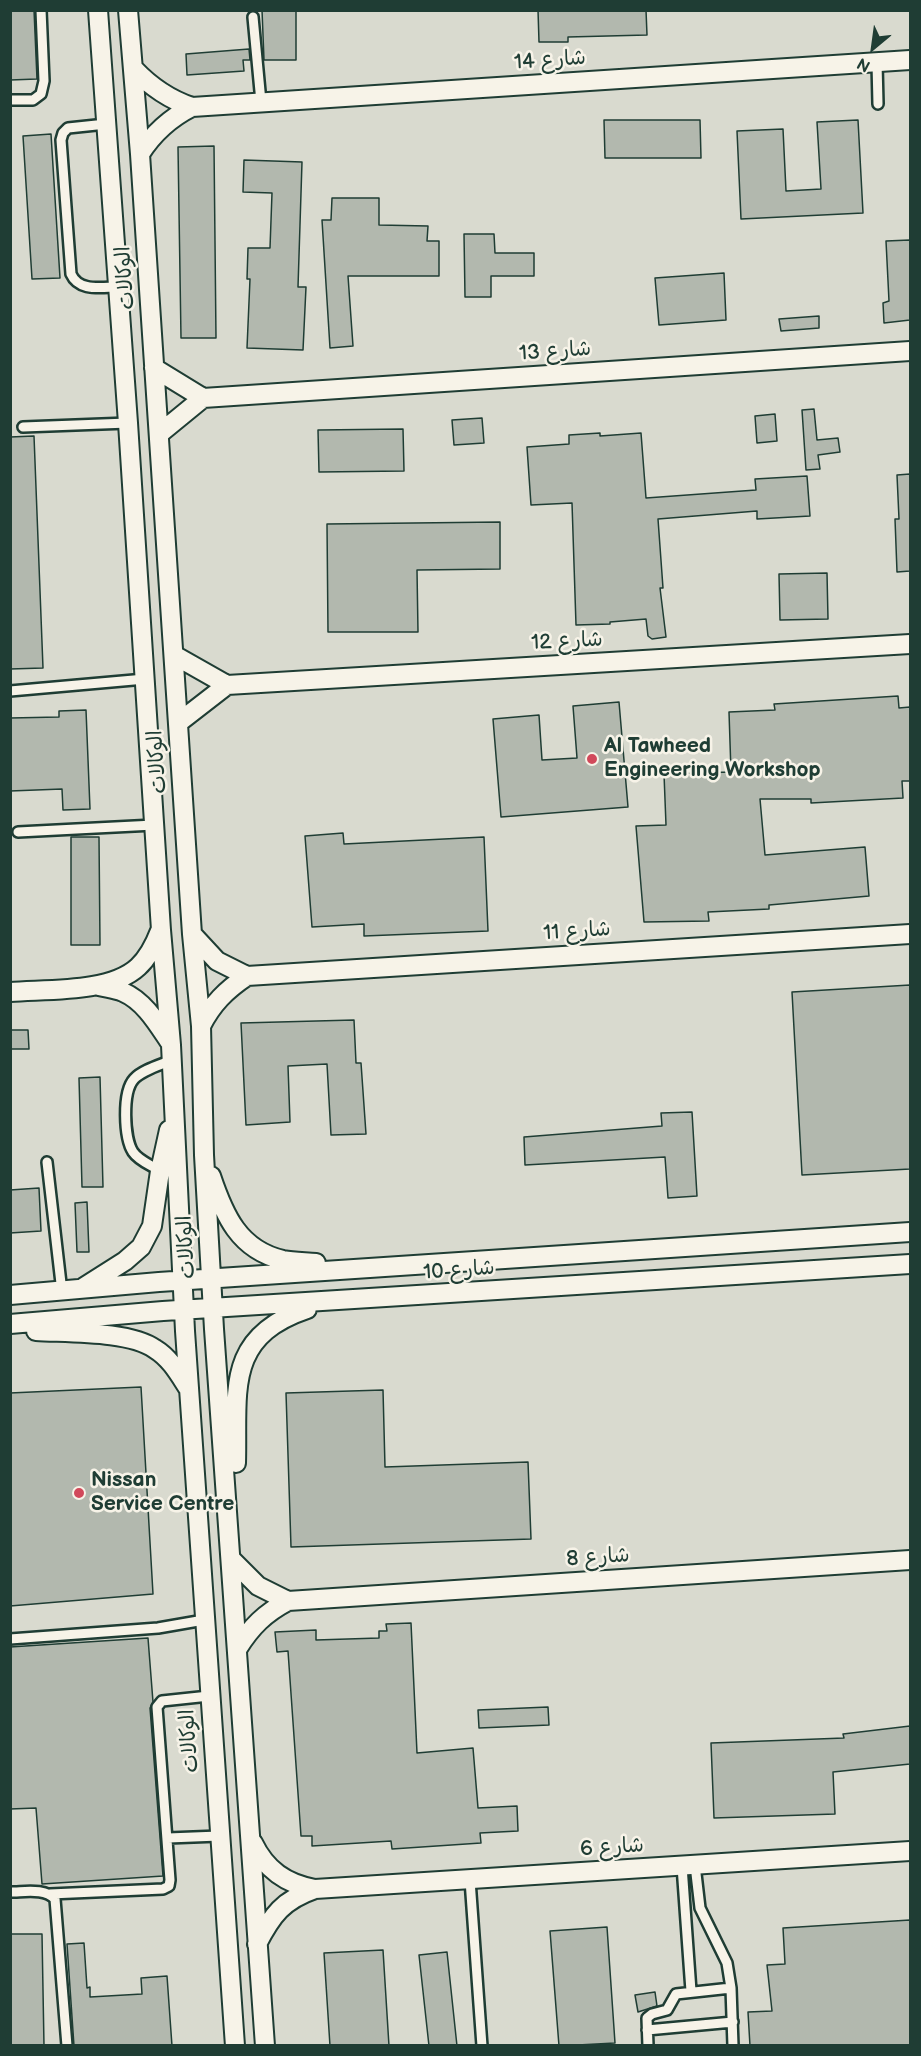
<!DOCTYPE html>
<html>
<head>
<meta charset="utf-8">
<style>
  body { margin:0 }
  #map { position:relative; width:921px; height:2056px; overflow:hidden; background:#eae8dd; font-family:"Balsamiq Sans",sans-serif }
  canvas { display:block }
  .frame { position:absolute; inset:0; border:12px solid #1f3d34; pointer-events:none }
  .north { position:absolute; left:843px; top:18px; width:60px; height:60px; -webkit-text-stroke:4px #f7f3e8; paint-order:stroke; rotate:209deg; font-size:16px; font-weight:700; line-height:24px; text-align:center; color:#1f3d34 }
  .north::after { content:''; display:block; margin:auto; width:21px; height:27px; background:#1f3d34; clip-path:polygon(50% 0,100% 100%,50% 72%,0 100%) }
</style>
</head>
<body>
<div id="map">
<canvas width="921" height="2056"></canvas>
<div class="frame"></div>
<div class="north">N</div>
</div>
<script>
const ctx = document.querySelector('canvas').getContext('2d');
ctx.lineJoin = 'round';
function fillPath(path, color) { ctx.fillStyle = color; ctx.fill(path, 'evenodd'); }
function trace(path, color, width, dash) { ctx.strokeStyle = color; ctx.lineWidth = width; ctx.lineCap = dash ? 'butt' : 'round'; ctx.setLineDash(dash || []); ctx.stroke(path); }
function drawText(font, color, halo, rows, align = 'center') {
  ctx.font = font + ' "Balsamiq Sans","Playpen Sans Arabic",sans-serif'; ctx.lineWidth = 5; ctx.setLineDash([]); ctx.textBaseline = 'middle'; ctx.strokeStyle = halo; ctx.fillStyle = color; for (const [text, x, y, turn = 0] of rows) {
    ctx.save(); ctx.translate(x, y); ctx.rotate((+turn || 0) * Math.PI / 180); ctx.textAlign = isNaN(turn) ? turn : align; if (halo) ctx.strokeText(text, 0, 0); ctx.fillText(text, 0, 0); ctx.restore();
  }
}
const built = new Path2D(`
  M11,11H910V2045H11Z`);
const building = new Path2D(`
  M10,10H34L37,79L10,80Z
  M262,10H296V60H264Z
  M538,10H646L647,35L568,37V42H539Z
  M249,49L250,60H243L244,71L187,75L186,54Z
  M604,120H700L701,158H605Z
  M858,120L863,213L741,219L737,131L783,129L786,191L821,189L817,122Z
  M51,134L60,278L32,279L23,136Z
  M214,146L216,338H181L178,147Z
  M244,160L302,162L298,287H306L303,350L247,348L250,279H247L248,248H270L272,193L243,192Z
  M332,198H379V225L428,226L427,241H439V276H348L353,346L330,348L322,220H331Z
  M464,234H494L495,253H534V276H491V297H465Z
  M910,240V320L884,323L883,303L889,301L886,241Z
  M724,273L726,320L659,325L655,278Z
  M819,316V328L781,331L779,319Z
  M814,409L817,440L838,438L840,452L818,455L820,469L806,470L802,410Z
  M775,414L777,441L757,443L755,416Z
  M482,418L484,443L454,445L452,420Z
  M403,429L404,471L319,472L318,430Z
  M600,433V436L641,433L646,498L756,490L755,479L807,476L810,516L757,519V511L658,519L663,588H660L666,637L652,639L648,636L646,619L610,622V624L576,625L572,503L531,505L527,447L569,444V435Z
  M34,436L43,668L10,669V437Z
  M910,474V571L897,572L895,519H899L897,475Z
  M500,522V569L417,570L418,632H328L327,524Z
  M827,573L828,619L780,620L779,574Z
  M898,696L899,708L910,707V781H902L903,798L811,803V799H760L765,855L865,847L869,896L769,905V909L708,912L709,921L644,922L636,826L666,825L664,774L731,772L729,712L775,710L774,704Z
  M619,702L628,807L501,817L493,719L539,715L542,760L577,758L573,706Z
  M86,710L90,809L63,810L62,789L10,791V718L59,717V711Z
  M343,833L344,844L484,837L488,931L364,936V924L312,927L305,836Z
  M71,837H99L100,945H71Z
  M910,985V1169L802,1175L792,992Z
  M354,1020L356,1063H361L366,1134L331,1135L327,1064L288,1066L290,1122L246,1125L241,1023Z
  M10,1030H28L29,1049H10Z
  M100,1077L103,1187H82L79,1078Z
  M692,1112L697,1196L668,1198L665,1157L525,1165L524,1137L662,1126L661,1113Z
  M39,1188L41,1231L10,1233V1190Z
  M87,1202L89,1252H77L75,1203Z
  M141,1387L153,1594L10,1606V1393Z
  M383,1390L385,1467L528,1462L531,1539L291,1547L286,1393Z
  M411,1623L417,1753L473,1748L478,1808L517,1806L518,1831L480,1833L481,1843L392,1849L391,1841L312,1846V1836H301L288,1651L277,1652L275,1632L316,1630V1640L379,1638V1631H387L386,1624Z
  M148,1638L153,1702L150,1708L163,1876L42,1884L36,1808L10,1809V1647Z
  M548,1707L549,1725L479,1728L478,1710Z
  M910,1726V1764L833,1772L835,1814L714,1818L711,1743L844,1738L843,1734Z
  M910,1920V2046H750L748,2012L772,2011L767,1965L785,1964L783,1928Z
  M607,1927L615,2043L559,2046L550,1931Z
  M10,1934H42L44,2046H10Z
  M84,1943L87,1988L90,1987V1997L142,1994L141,1978L167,1976L172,2046H74L67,1944Z
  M383,1950L389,2046H330L324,1953Z
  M447,1952L457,2046H429L419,1955Z
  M655,1992L657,2006L638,2012L635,1995Z`);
const lane = new Path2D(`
  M253,17L261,102
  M877,63L878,104
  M10,100H33L41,94L44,81L41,10
  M106,124L68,128L63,133L61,140L71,274C79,292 101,287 118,287
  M23,427L128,423
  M10,691L145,679
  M18,832L154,825
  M47,1162L62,1292
  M160,1171C151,1165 139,1161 133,1152C124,1138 122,1092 134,1079C142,1070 160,1065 172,1060
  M10,1639L158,1628L204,1620
  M168,1838L219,1836
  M695,1865L700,1908L727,1963L731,1988L733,2046
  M682,1866L691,1991
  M470,1880L482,2046
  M10,1892C25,1892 45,1888 55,1899L67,2046
  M50,1894L163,1889L169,1886L170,1880L157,1707L162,1701L209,1696
  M647,2030L733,2022
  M648,2046L647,2018L652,2014L667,2010L676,1994L731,1988`);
const street = new Path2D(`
  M98,10L128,423L161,930L171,1045L185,1331L235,2046
  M128,10L140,154L192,934L201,1026L204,1155L214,1329L265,2046
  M134,69C151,87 168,99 192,107L910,60
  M140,154C154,132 170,118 192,107
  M154,368L203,398L910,351
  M159,434L203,398
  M174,655L227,685L910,644
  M178,723L227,685
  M192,934L217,961L247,976L910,934
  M99,986C107,988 116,989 123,992C144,1001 157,1023 169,1041
  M10,992C47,989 110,993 138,967C149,957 155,944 160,931
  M201,1026C212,1004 226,990 247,976
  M211,1176C224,1215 239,1250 283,1260C293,1262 305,1262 316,1263
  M84,1287L125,1261L141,1247L152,1226L160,1171L169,1130
  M10,1295L159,1282L910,1232
  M10,1324L163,1311L910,1264
  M36,1331C68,1333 130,1331 155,1349C170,1358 179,1374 188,1388
  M236,1463C238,1392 224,1337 307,1309
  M232,1560L258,1586L288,1601
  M238,1648C251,1627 265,1613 288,1601L910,1560
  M253,1843C266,1870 286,1884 315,1889L910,1851
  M257,1944C272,1915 283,1900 315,1889`);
const markers = [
  [592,759,6,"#d1495b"],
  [79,1493,6,"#d1495b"]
];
const streetNames = [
  ["شارع 14",550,61,-4],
  ["الوكالات",126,278,-94],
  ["شارع 13",555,352,-4],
  ["شارع 12",567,642,-3],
  ["الوكالات",158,762,-94],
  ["شارع 11",577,932,-4],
  ["الوكالات",187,1247,-93],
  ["شارع 10",459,1271,-4],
  ["شارع 8",598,1558,-4],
  ["الوكالات",190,1741,-94],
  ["شارع 6",612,1848,-4]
];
const poiNames = [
  ["Al Tawheed",604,747],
  ["Engineering Workshop",604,771],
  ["Nissan",91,1481],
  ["Service Centre",91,1505]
];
fillPath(built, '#d9dacf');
fillPath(building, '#b2b8ae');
trace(building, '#1f3d34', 1.5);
trace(lane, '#1f3d34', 14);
trace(street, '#1f3d34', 22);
trace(lane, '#f7f3e8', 9);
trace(street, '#f7f3e8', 18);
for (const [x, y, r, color] of markers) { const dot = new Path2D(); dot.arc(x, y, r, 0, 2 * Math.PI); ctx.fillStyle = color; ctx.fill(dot); trace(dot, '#f7f3e8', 2); }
drawText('21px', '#1f3d34', '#f7f3e8', streetNames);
drawText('bold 21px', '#1f3d34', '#f7f3e8', poiNames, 'left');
</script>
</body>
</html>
